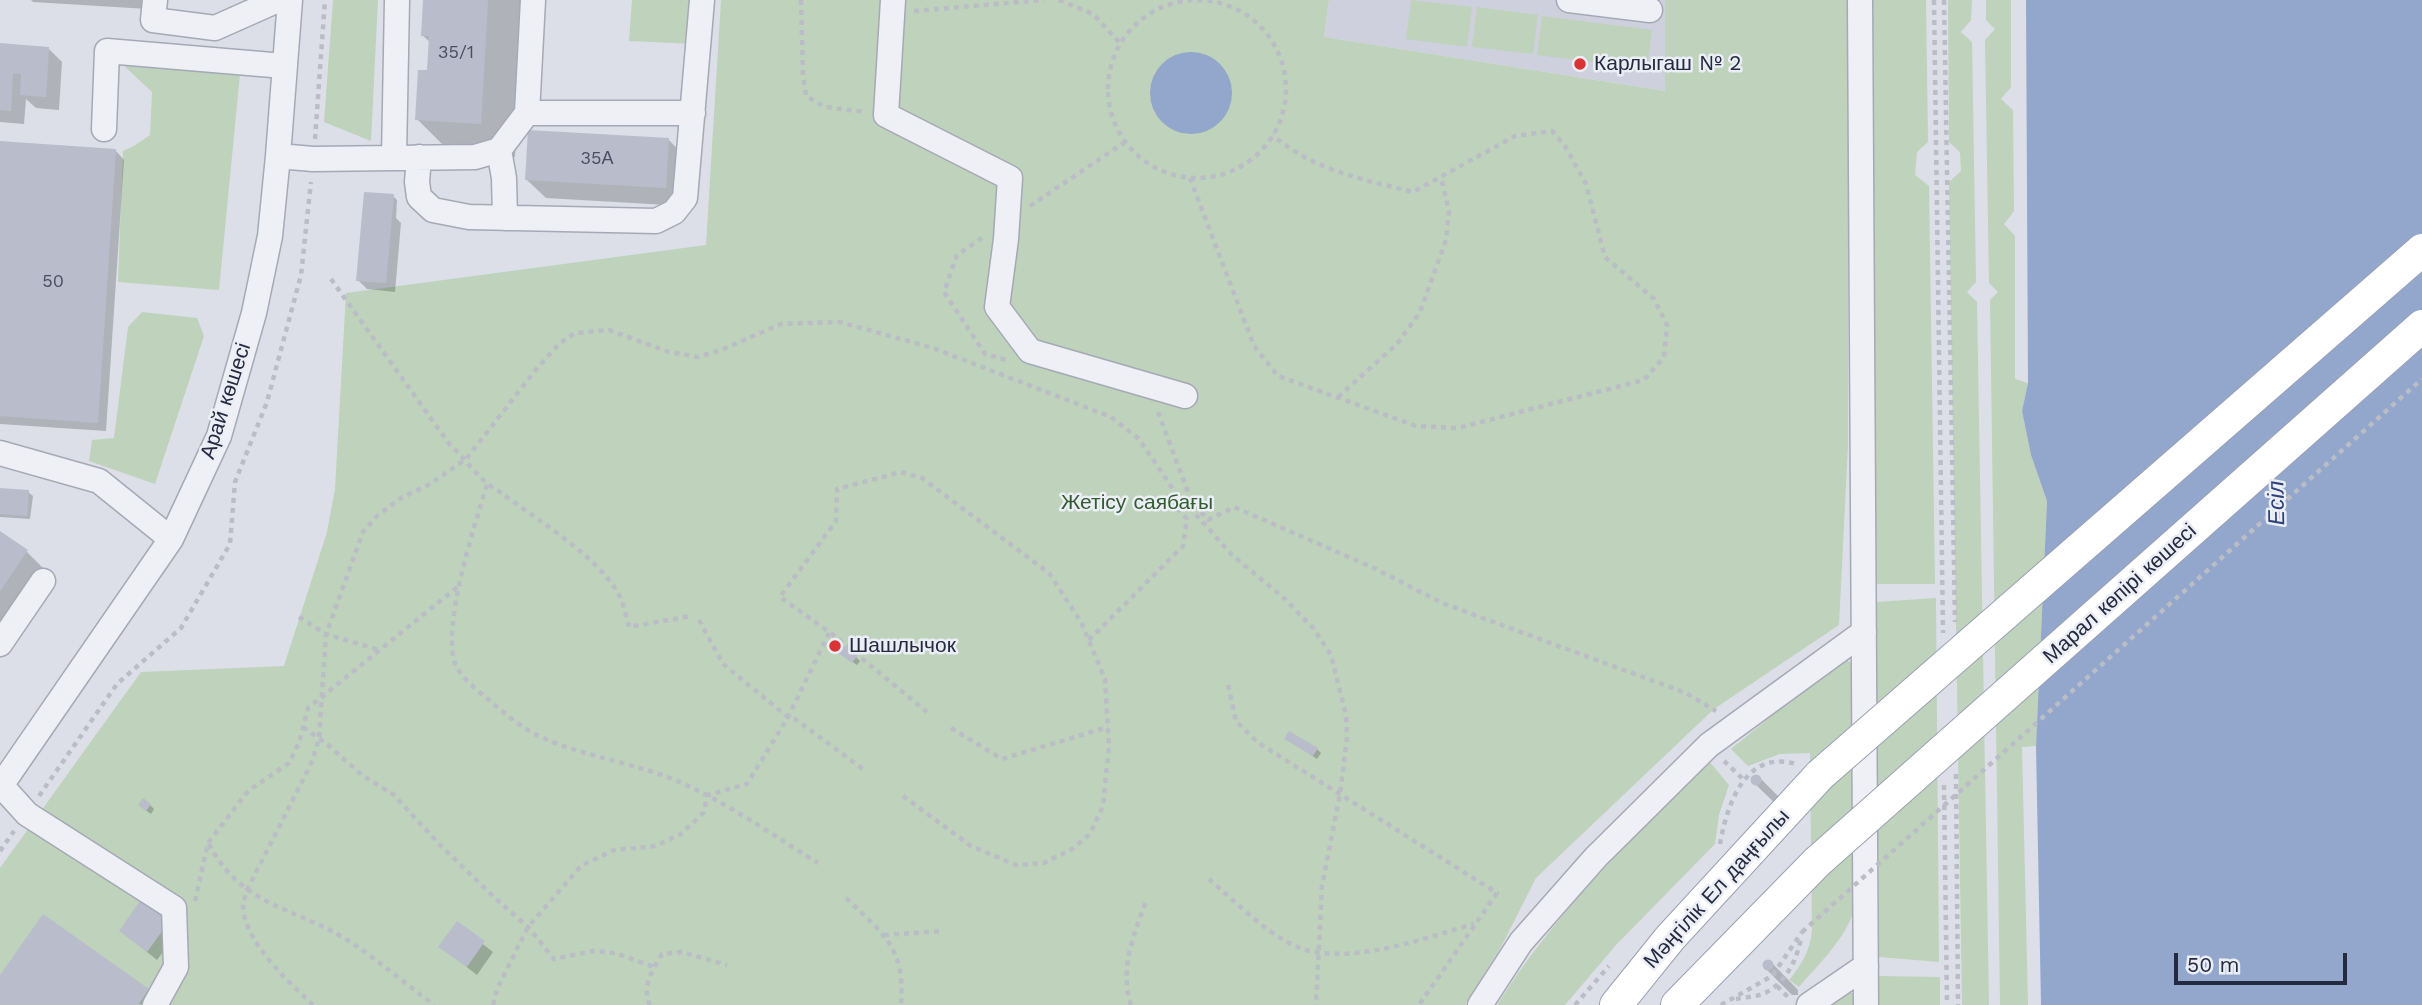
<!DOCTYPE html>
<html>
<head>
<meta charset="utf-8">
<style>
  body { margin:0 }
  #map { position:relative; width:2422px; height:1005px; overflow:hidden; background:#dcdfe8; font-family:"Work Sans",sans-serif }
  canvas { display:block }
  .scale { position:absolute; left:2174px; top:953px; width:173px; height:32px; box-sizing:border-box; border:4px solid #242a3f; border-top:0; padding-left:9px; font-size:21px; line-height:24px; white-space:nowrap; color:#242a3f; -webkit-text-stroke:5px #ebeef5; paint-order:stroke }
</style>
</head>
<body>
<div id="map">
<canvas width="2422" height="1005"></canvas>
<div class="scale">50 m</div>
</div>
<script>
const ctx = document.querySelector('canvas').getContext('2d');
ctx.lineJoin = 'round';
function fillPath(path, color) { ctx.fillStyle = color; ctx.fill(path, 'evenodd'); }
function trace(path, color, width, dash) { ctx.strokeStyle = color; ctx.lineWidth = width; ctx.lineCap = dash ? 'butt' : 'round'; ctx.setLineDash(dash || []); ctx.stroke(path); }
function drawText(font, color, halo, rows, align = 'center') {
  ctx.font = font + ' "Work Sans",sans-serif'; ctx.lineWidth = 5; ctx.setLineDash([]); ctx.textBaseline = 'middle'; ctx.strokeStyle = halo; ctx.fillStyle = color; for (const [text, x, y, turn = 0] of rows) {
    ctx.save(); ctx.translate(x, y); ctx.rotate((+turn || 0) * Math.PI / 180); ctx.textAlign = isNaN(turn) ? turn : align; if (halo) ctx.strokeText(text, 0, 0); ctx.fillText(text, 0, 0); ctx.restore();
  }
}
const built = new Path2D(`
  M1329,0H1665L1666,91L1324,37Z`);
const green = new Path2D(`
  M333,0H378L371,141L324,122Z
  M632,0H696L693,44L629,41Z
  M721,0H1329L1324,37L1665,91V0H1848V445L1839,625L1714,709L1536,878L1500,949L1465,1005H0V868L141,672L284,666L327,532L335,489L346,293L706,245Z
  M1411,0L1472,7L1467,47L1406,39Z
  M1872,0H1926L1928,142L1917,152L1915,175L1929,186L1935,584H1876Z
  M1948,0H1972L1971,20L1961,32L1972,42L1976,282L1967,292L1977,302L1989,1005H1962L1949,182L1961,171L1960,152L1949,142Z
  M1986,0H2011V87L2001,99L2013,110L2014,211L2004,224L2015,236V379L2028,383L2022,411L2031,455L2047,501L2036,746L2022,747L2028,1005H2000L1990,300L1998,292L1989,283L1985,40L1995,29L1986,20Z
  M1477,7L1538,15L1533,54L1472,47Z
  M1542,16L1652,30L1647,69L1537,55Z
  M118,60L240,74L219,290L118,282L123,151L134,146L150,135L152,92Z
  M142,312L197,318L204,336L155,484L89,461L92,440L114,438L128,327Z
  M1936,598L1939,962L1879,957L1876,602Z
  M1840,660H1847L1853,665L1855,675L1852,916C1841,943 1818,965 1799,987L1789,980C1802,964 1810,951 1812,930L1810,753L1780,754L1748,766L1731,749Z
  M1709,761L1729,785L1719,815L1715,844L1616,945L1565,1005H1497C1555,913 1632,838 1709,761Z
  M1878,976L1940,977V1005H1828L1839,993H1853L1854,1000Z`);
const water = new Path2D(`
  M2026,0H2422V1005H2041L2036,746L2047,501L2031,455L2022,411L2028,383Z
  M1150 93a41 41 0 1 1 82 0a41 41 0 1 1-82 0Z`);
const shadow = new Path2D(`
  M31,0H165L164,10L33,2Z
  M424,0H523L515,157L452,154L417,119L429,72L431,43L422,35Z
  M0,45L48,48L62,62L59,110L36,108L26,99L24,124L0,122Z
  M668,139L686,158L684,206L546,198L527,180Z
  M0,143L115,150L124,160L106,431L0,424Z
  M393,196L397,200L396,218L401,223L395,292L367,289L358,280Z
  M0,489L28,492L33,496L30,519L0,517Z
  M0,533L27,552L53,578L0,654Z
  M837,651L856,657L860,661L857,665Z
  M1287,739L1317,749L1321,753L1317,759Z
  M1754,777L1760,778L1786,804L1781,809L1754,783Z
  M150,805L154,809L151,814L144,809Z
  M457,924L493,952L477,975L441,947Z
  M179,930L157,960L121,931Z
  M1765,963H1772L1798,990V995H1792L1765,968Z
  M0,978L148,990L162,1004L0,1005Z`);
const building = new Path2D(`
  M423,0H488L481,124L415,120L418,70H427L429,36H421Z
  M0,43L49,47L46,97L20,95L21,74L13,73L11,111L0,110Z
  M528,130L669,138L666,188L525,180Z
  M0,141L116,149L98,423L0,416Z
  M364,192L394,194L386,283L356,281Z
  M0,488L29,490L27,516L0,514Z
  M0,531L28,550L0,591Z
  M835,640L857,656L852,663L830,647Z
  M1289,731L1318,748L1313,756L1284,739Z
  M1750.5 780a5.5 5.5 0 1 1 11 0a5.5 5.5 0 1 1-11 0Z
  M143,798L151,804L146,811L138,805Z
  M142,898L171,919L147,952L119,931Z
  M43,914L149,989L138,1005H0V975Z
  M457,921L485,941L467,967L438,947Z
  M1762.5 965a5.5 5.5 0 1 1 11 0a5.5 5.5 0 1 1-11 0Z`);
const path = new Path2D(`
  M801,0L803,75L806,96L825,107L865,112
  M1059,0L1093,14L1120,43
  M1934,0L1943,633
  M1944,0L1955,622
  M1108 89a89 89 0 1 1 178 0a89 89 0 1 1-178 0Z
  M914,11L1044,0
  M315,139L325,0
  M1190,178L1254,346L1278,376L1416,426L1458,428L1644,380L1664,357L1667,325L1654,299L1605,257L1586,184L1565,146L1552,131L1515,136L1413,192C1365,180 1312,170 1273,135
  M1030,206L1125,142
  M982,238L957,255L944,292L985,354L1007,360
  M331,279L450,445C468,461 479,481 500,492C536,519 598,556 619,595C624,604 626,617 629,627L691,616
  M1338,397L1397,344L1420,312L1446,240L1449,212L1441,177
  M1158,412L1191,500L1208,520L1234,507L1374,568L1442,603L1686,693L1716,711
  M487,485C475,523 440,631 456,666C462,678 475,688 485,697C500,709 514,722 531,732C578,757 633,761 682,783C729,804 774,836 818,863
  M299,617L326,634L379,650
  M699,620L723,664L788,717L795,719L863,769
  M1089,640L1183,546L1187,519L1166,496
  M1228,685L1236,721L1257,742L1497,893L1419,1005
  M303,727L328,745L362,775L394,795L439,844L497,900L528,927L554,959L593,951L615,953L654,967
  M951,728L1002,759L1108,727
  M1724,761L1744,780
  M1956,774L1958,1005
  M1944,785L1947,1005
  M39,796L117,684L181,628L230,544L235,482L267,402L301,275L311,182
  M903,796L971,846L1016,865L1044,863L1072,849L1090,834L1103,806L1109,746L1105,679L1081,622L1049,573L922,478L901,472L837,489L836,521L780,597L832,634L927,712
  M209,844C243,909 298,907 352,943C380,962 407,985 434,1005
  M1720,844C1727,805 1745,749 1796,764
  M0,851L14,831
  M1209,879C1235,901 1276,944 1310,951C1362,962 1424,938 1474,924
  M846,898C885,936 905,947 901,1005
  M195,901L208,843L248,791L289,763L299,743L308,708L460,585
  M884,935L944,931
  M1777,986L1789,998
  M1736,999C1745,997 1756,997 1765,993C1786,983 1798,958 1801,937
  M313,1005C289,982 244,942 243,906C243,901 246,895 247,890L311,764L319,739L326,634L363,532L377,516L401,498L430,484L466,459L538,367L560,343L575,333L609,330L669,352L698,357L721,350L781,324L840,322L933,348L1111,417L1139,439L1173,489L1232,555L1285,599L1313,628L1331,655L1346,715L1347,738L1340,794L1322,886L1316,1005
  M493,1005L497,989L528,927L581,866L614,850L655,846L681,834L703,813L708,795L747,784L788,717L829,633
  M650,1005C641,987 653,969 662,954L682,952L727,965
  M1131,1005C1119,968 1134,934 1147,899
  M1575,1005L1609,966
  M1721,1005L1772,976L1802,932`);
const minor = new Path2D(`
  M155,0L153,20L215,28L278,0
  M893,0L886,115L1010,178L1006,239L997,307L1030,351L1185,396
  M1569,0L1650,10
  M1860,0L1866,1005
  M527,113H693
  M104,129L107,51L284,66
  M499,150L504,178L505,218
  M278,156L313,159L475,157L499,150L527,113L533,0
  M394,157L397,0
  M419,157L417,182L419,197L433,210L469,217L656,221L674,212L685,198L702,0
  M0,453L99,481L171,539
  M0,644L43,581
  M0,784L27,814L174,908L176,967L155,1005
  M0,787L171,539L219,436L254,313L270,236L278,156L290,0
  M1480,1005L1521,942L1596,857L1709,745L1864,632
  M1809,1005L1866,966`);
const major = new Path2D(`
  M1616,1005L1670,938L1820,775
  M1677,1005L1817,862`);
const pathBridge = new Path2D(`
  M1802,932L2422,379`);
const majorBridge = new Path2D(`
  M1820,775L2422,250
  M1817,862L2422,326`);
const markers = [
  [1580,64,7,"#da3333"],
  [835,646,7,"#da3333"]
];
const numberNames = [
  ["35/1",456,53],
  ["35А",597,159],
  ["50",53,282]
];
const poiNames = [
  ["Карлыгаш № 2",1594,64],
  ["Шашлычок",849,646]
];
const streetNames = [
  ["Арай көшесі",226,401,-72],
  ["Марал көпірі көшесі",2120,594,-42],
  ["Мәңгілік Ел даңғылы",1717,889,-48]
];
const parkNames = [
  ["Жетісу саябағы",1137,503]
];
const waterNames = [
  ["Есіл",2277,503,-91]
];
fillPath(built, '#ced1dd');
fillPath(green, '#bed2bc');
fillPath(water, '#93a6cc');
fillPath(shadow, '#0003');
fillPath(building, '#b9bdcb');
trace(minor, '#a5a9b5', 27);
trace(major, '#9aa1b4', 34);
trace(path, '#babdc6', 4.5, [5, 5]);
trace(minor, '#eff0f6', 24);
trace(major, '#fff', 32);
trace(majorBridge, '#9aa1b4', 34, []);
trace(pathBridge, '#babdc6', 4.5, [5, 5]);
trace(majorBridge, '#fff', 32);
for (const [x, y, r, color] of markers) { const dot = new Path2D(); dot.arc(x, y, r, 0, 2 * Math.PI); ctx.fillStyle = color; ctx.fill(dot); trace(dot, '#ebeef5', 2.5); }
drawText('18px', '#494f62', null, numberNames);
drawText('21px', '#242a3f', '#ebeef5', poiNames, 'left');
drawText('21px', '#242a3f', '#ebeef5', streetNames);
drawText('21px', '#325c30', '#ebeef5', parkNames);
drawText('italic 23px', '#2b4177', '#ebeef5', waterNames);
</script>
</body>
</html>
